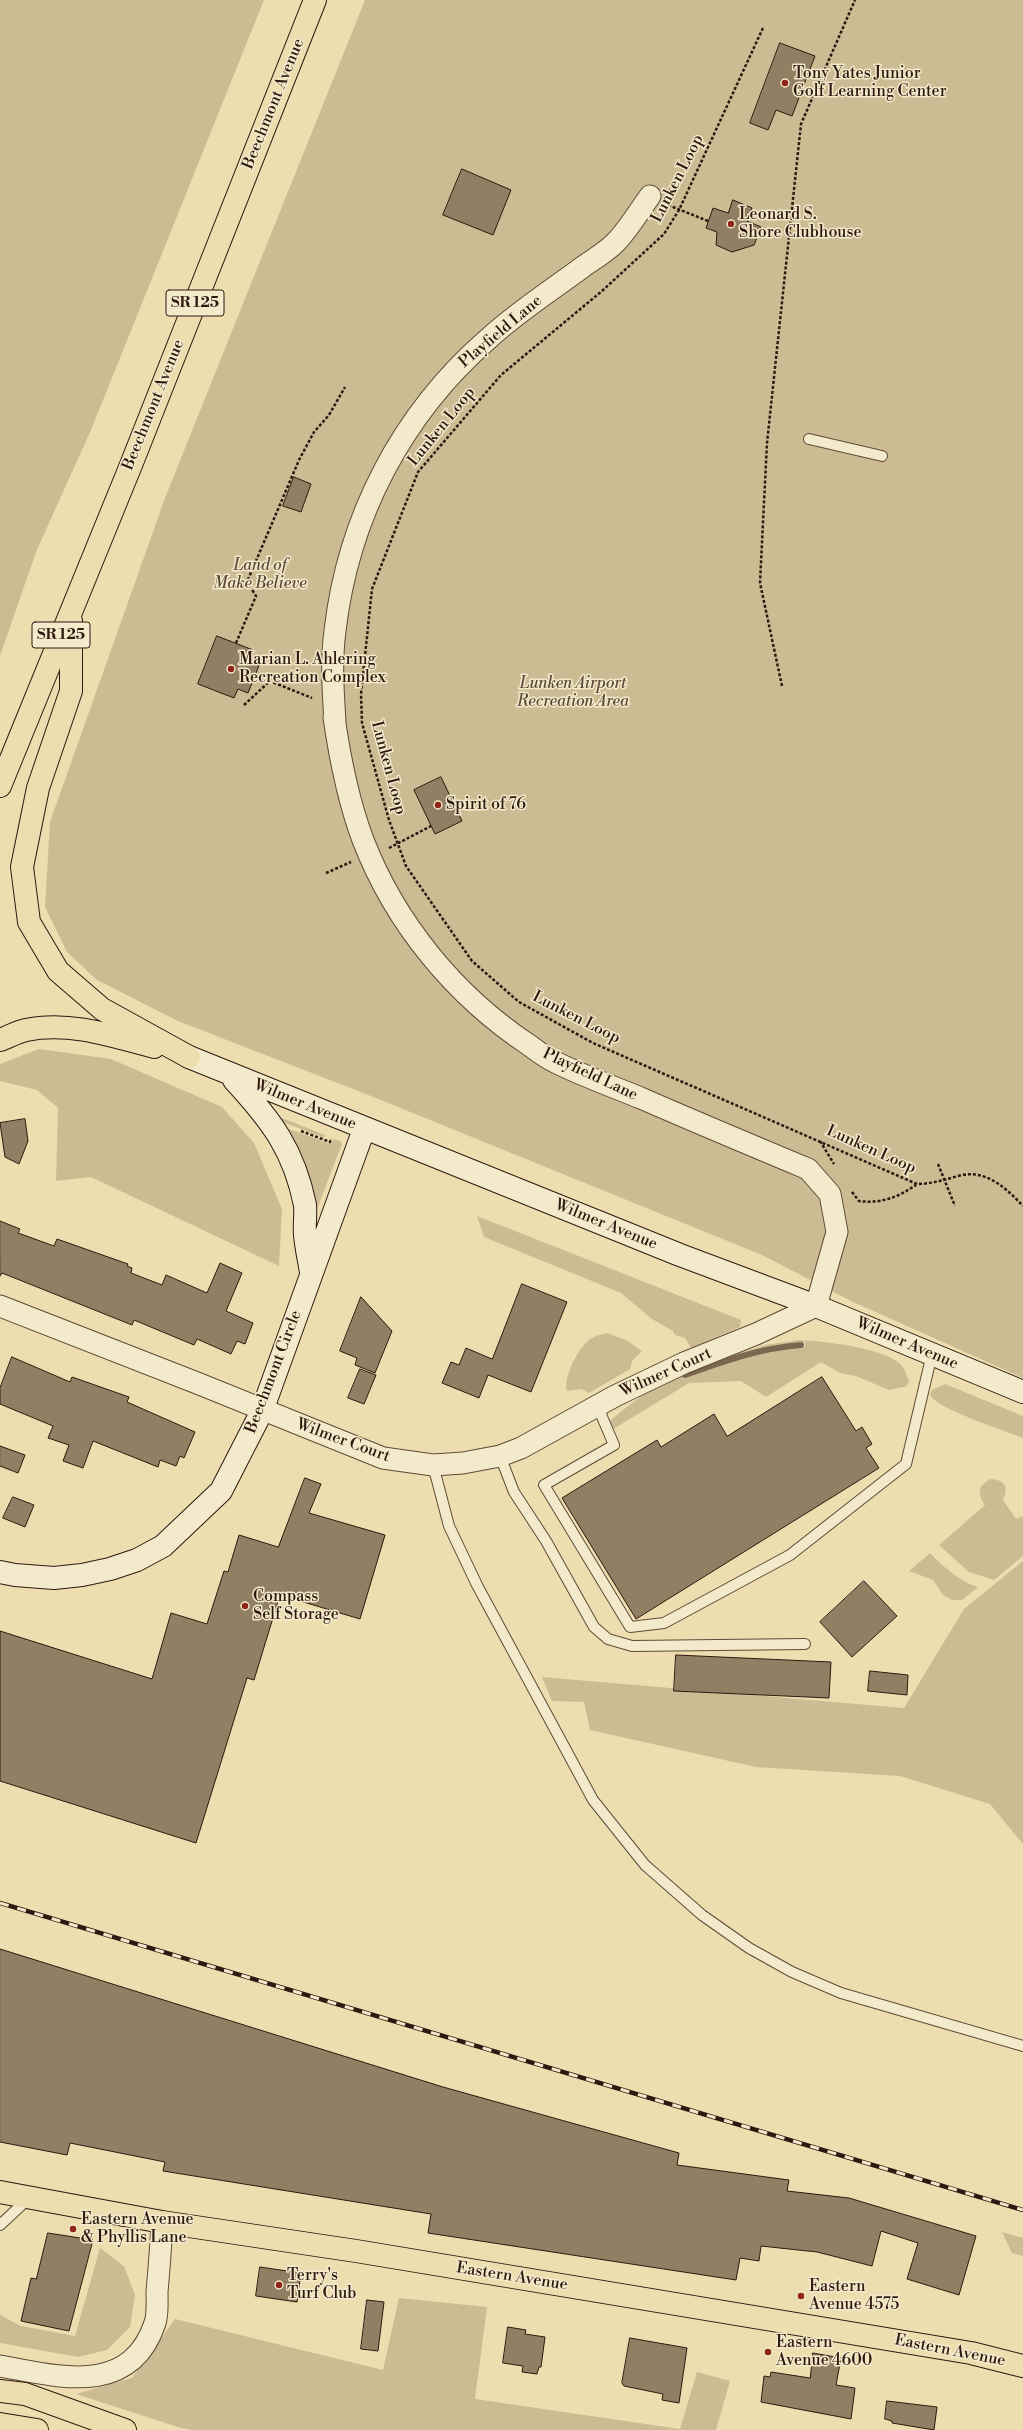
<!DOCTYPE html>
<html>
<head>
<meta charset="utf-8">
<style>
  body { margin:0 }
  canvas { display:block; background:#ecdeaf }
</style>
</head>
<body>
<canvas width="1023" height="2430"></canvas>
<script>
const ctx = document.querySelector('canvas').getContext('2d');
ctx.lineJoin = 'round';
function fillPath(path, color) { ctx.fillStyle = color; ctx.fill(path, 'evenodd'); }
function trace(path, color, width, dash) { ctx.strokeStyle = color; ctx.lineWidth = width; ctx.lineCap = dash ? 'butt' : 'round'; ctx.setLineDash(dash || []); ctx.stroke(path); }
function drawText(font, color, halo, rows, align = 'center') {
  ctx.font = font + ' "Libre Bodoni",serif'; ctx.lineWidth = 3; ctx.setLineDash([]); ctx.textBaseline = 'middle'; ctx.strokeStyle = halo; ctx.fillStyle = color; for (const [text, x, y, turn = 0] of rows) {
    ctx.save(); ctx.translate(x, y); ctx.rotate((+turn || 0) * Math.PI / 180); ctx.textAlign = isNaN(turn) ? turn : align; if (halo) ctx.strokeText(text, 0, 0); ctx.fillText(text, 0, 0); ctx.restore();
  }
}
const green = new Path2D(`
  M0,0H264L91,430L36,552L0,656Z
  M365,0H1023V1378L851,1301L762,1255L371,1096L178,1021L97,980L67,952L45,907L50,822L165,498Z
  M39,1049L111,1059L222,1107L254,1143L282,1209L279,1266L91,1177L56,1181L58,1108L37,1090L0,1081V1064Z
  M282,1118L325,1135L324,1138L283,1122L280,1119Z
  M280,1126L331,1144L334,1139L340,1141L342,1144L317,1209L314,1210Z
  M477,1216L741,1320L740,1327L691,1348L685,1338L675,1335L673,1331L652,1319L621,1293L484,1237Z
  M607,1333L626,1340L642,1351L632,1361L630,1369L589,1393L581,1389L567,1391C563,1377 578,1349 589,1340C594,1336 600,1335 607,1333Z
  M799,1340C822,1341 890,1348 903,1367C906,1371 907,1377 909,1381L907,1386L889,1390L856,1376L840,1373L821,1362L766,1397L741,1381L689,1383L610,1431L607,1424C617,1414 669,1372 683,1374C689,1375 690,1375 698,1372C734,1359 767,1350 805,1347V1342L774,1345L734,1355L765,1345Z
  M945,1384L1023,1416V1438C1006,1431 937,1409 930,1395L932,1390Z
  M991,1479C1005,1480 1009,1487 1003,1500L1016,1519L1023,1516V1556L994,1580L969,1572L939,1545L985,1505C977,1493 978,1485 991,1479Z
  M930,1553C944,1567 958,1581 978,1587L962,1600H952L943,1595L933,1580L909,1571Z
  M1023,1561V1844L990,1804L900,1776L756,1767L590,1730L584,1702L552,1701L542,1677L904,1708L964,1609Z
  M1002,2232L1023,2238V2256L1012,2253Z
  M100,2248L124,2266L135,2295L130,2327L107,2350L78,2357L0,2343V2315L21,2326L75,2336Z
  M399,2298L487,2307L475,2399L680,2429L697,2372L730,2381L716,2430H193L181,2428L76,2394L132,2378L175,2319L383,2370Z`);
const stream = new Path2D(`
  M685,1375C724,1361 760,1348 801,1345`);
const building = new Path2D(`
  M780,43L815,56L792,116L776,110L768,130L750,123Z
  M462,169L511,190L493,235L443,215Z
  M733,200L752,208L747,221L761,227L754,245L732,252L716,245L717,232L706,228L713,208L728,213Z
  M294,477L311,484L301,512L283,506Z
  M217,636L253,650L249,659L260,663L248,693L238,689L234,698L198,684Z
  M441,777L462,821L435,834L414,790Z
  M25,1119L28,1141L19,1164L5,1157L0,1123Z
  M0,1221L20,1229L18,1233L54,1246L57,1239L128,1264L127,1266L132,1268L131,1273L162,1285L166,1275L207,1293L220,1263L242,1273L226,1311L253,1323L245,1344L237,1341L231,1354L197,1339L194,1345L134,1320L132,1325L2,1273L0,1276Z
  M522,1284L567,1302L531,1392L488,1375L479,1398L442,1383L451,1362L459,1365L466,1348L492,1359Z
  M361,1297L392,1331L375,1373L355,1365L357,1358L340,1351Z
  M12,1357L70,1382L72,1377L129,1397L127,1402L195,1432L184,1458L180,1456L176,1466L160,1460L158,1467L93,1441L83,1468L63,1461L69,1445L48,1438L53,1426L0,1404V1388Z
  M360,1369L376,1375L364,1404L348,1398Z
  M822,1377L856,1431L862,1427L872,1444L866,1448L879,1468L636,1619L562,1498L657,1440L661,1447L714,1414L727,1436Z
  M0,1446L25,1455L18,1473L0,1466Z
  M305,1478L321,1484L309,1513L385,1535L360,1619L280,1595L254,1680L247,1678L196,1843L0,1781V1631L152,1679L171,1613L207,1624L224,1571L228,1572L239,1535L278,1547Z
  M13,1497L34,1505L25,1527L3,1518Z
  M864,1581L897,1616L852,1657L820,1622Z
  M676,1655L831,1662L829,1698L674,1691Z
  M870,1671L908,1675L907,1695L868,1691Z
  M0,1949L443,2087L679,2153L677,2165L789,2180L787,2191L849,2198L976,2236L959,2295L907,2279L918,2243L881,2231L872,2266L817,2252L761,2246L759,2261L740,2258L736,2280L428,2233L431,2214L163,2171L165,2162L70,2143L67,2155L0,2142Z
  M48,2233L93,2240L69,2331L21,2321L31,2278L36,2279Z
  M260,2267L301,2273L297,2302L256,2296Z
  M367,2300L384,2302L378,2351L361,2349Z
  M508,2327L526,2330L525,2334L545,2337L541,2367H539L537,2374L522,2372L523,2366L503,2363Z
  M630,2338L687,2348L679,2403L662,2400L663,2394L624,2386L622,2383Z
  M813,2353L841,2358L836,2385L855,2388L851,2419L761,2402L764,2376L770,2377L771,2372L810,2378Z
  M887,2401L937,2407L934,2430L892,2423V2421L885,2419Z`);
const path = new Path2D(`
  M763,28L679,210L664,234L602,291L501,375L418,472L372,589L361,694L362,723L389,820L406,866L472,961L519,1002L593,1043L917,1184C933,1184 946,1179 962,1175C987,1170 1007,1189 1023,1206
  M668,205L708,221
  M236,643L256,596L247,582L299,460L314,432L329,415L345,387
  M255,675L312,698
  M782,686L760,583L767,443L801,124L855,0
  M244,705L270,681
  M389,848L431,826
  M326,873L351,862
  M301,1131L330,1142L331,1138
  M820,1141L834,1164
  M938,1164L955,1206
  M852,1192L859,1201C881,1204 898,1197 916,1185`);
const lane = new Path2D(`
  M809,439L882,456
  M597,1405L614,1445L544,1485L630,1627L664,1623L790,1555L906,1464L932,1354
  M500,1456L514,1492L546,1541L594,1627L608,1639L632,1646L805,1644
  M433,1465L449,1526L477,1585L593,1800L645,1865L702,1915L749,1948L792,1972L841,1993L1023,2046
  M0,2225L29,2198`);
const street = new Path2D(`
  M335,721C333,691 331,661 335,631C348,517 402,414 488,339C517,312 552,290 584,266C594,259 606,252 615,243C628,230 639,211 650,196
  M0,1306L197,1383L383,1458L433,1465L463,1463L500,1456L521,1448L615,1396L684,1363L756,1334L816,1306L837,1232L830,1194L808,1169C753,1146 698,1123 643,1099C614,1087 583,1076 555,1062C546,1058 537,1051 529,1045C455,996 395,923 363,840C348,800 340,759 334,717
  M0,2366C57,2376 130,2398 155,2323C158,2314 157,2302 157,2292C159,2269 161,2245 162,2222`);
const secondary = new Path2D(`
  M189,1057L680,1255L816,1306L1023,1392
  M234,1080C271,1120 294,1150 305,1205C306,1215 304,1225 305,1235C306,1247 309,1260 311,1272
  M0,1572L15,1575L54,1578L82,1575L110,1569L137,1560L163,1546L221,1491L262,1411L364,1129`);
const primary = new Path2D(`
  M0,2192L162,2222L356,2251L971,2353L1023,2366`);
const highway = new Path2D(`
  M71,621V691L38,788L22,867L29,922L58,971L102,1009L189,1057
  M0,786L131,465L315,0
  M0,1040C8,1037 17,1032 26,1030C69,1021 113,1036 154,1047
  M0,2391L25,2394L125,2430
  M0,2424L37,2430`);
const rail = new Path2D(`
  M0,1903L1023,2210`);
const markers = [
  [785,83,4,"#8f2418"],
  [731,224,4,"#8f2418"],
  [231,669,4,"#8f2418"],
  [438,805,4,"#8f2418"],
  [245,1606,4,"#8f2418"],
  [73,2229,4,"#8f2418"],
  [279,2285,4,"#8f2418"],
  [801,2296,4,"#8f2418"],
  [768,2352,4,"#8f2418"]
];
const shields = [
  [195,303,58],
  [61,635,58]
];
const shieldNames = [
  ["SR 125",195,303],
  ["SR 125",61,635]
];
const poiNames = [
  ["Tony Yates Junior",793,74],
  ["Golf Learning Center",793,92],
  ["Leonard S.",739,215],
  ["Shore Clubhouse",739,233],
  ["Marian L. Ahlering",239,660],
  ["Recreation Complex",239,678],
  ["Spirit of 76",446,805],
  ["Compass",253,1597],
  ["Self Storage",253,1615],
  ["Eastern Avenue",81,2220],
  ["& Phyllis Lane",81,2238],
  ["Terry's",287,2276],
  ["Turf Club",287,2294],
  ["Eastern",809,2287],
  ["Avenue 4575",809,2305],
  ["Eastern",776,2343],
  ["Avenue 4600",776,2361]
];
const streetNames = [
  ["Beechmont Avenue",274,104,-68],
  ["Lunken Loop",678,179,-63],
  ["Playfield Lane",501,332,-40],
  ["Beechmont Avenue",154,405,-68],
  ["Lunken Loop",442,427,-51],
  ["Lunken Loop",388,768,75],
  ["Lunken Loop",576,1018,27],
  ["Playfield Lane",590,1075,25],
  ["Wilmer Avenue",305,1105,22],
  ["Lunken Loop",871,1150,24],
  ["Wilmer Avenue",606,1225,22],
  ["Wilmer Avenue",907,1344,23],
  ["Beechmont Circle",274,1372,-69],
  ["Wilmer Court",666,1373,-24],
  ["Wilmer Court",343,1441,20],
  ["Eastern Avenue",512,2277,9],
  ["Eastern Avenue",950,2351,11]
];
const parkNames = [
  ["Land of",260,566],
  ["Make Believe",260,584],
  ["Lunken Airport",573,684],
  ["Recreation Area",573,702]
];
fillPath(green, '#ccbc94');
trace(stream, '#79674f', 6);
fillPath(building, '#917f63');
trace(building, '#2e1810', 1);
trace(lane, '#5e4a38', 12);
trace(street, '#5e4a38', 23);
trace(secondary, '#2e1810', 24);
trace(primary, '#2e1810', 24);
trace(highway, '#2e1810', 24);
trace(path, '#2e1810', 2.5, [3, 2]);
trace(lane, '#f3eacb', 10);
trace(street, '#f3eacb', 21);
trace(secondary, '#f3eacb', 22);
trace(primary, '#ecdeaf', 22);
trace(highway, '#ecdeaf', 22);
trace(rail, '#2e1810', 4.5);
trace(rail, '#f3eacb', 3, [9]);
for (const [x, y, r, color] of markers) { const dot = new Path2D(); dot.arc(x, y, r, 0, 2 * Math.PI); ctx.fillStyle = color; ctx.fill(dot); trace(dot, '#f3eacb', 1.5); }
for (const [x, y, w] of shields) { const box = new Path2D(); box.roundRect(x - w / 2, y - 13, w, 26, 3); ctx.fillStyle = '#f3eacb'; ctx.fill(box); trace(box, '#2e1810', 1); }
drawText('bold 15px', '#2e1810', null, shieldNames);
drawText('16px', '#2e1810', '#f3eacb', poiNames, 'left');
drawText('16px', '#2e1810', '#f3eacb', streetNames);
drawText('italic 16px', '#5d4938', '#f3eacb', parkNames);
</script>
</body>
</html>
